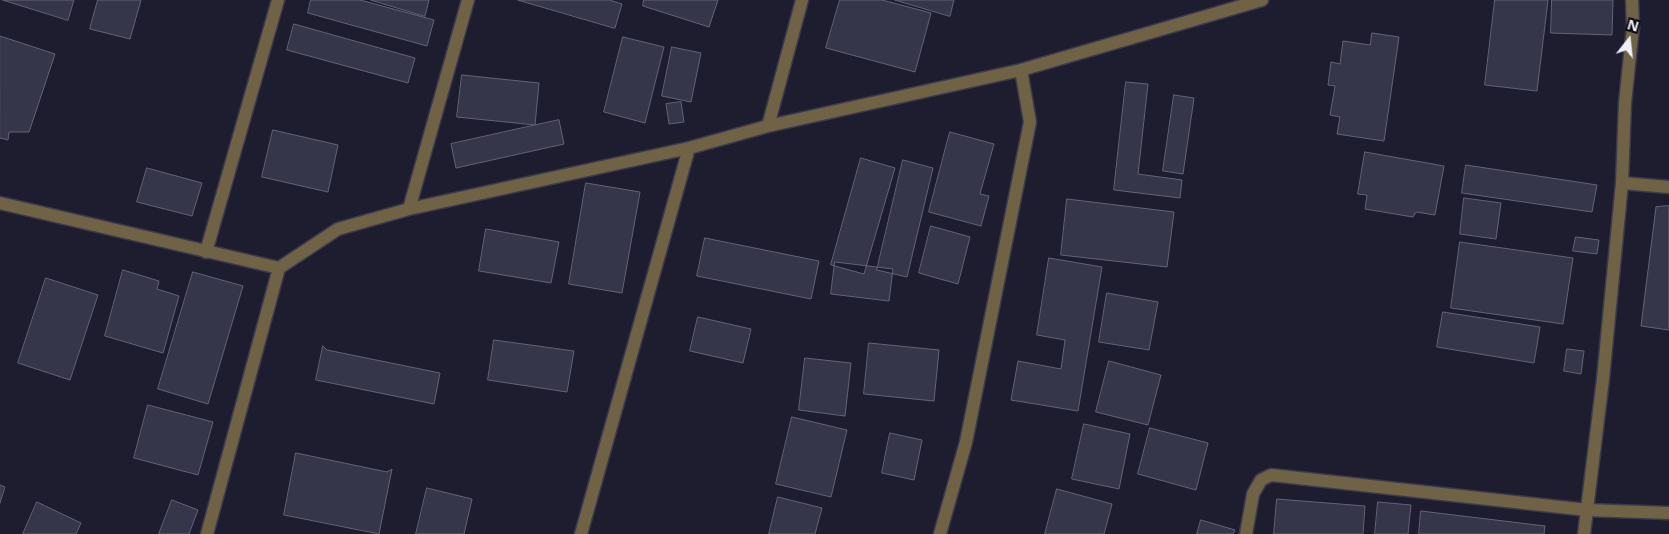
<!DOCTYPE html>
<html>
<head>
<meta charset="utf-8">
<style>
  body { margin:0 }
  #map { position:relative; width:1669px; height:534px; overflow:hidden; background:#1e1d30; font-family:"Noto Sans",sans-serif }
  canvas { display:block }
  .north { position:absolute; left:1604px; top:15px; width:50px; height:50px; -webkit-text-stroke:4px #090811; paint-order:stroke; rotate:16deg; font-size:14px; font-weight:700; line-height:20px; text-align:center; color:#efeffc }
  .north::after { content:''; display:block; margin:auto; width:18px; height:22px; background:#efeffc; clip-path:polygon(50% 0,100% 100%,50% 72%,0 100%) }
</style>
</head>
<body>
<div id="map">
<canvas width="1669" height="534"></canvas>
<div class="north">N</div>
</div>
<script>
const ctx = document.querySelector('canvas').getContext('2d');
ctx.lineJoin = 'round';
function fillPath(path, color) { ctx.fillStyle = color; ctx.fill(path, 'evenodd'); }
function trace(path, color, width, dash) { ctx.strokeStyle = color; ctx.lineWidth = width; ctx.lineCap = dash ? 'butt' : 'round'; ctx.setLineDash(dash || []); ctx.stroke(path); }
const building = new Path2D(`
  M3,0H74L68,20Z
  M98,0H141L130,39L90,29Z
  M311,0H360L434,20L427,46L308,13Z
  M371,0H429L425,16Z
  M518,0H609L622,4L615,28Z
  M644,0H718L709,27L643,6Z
  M840,0H882L931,13L915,72L826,48Z
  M895,0H954L950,16Z
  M1495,0H1548L1537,91L1485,85Z
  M1552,0H1613L1612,35L1551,33Z
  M294,24L415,58L408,83L287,50Z
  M1372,33L1399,37L1384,141L1337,134L1340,117L1330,115L1335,86L1328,85L1331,62L1340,64L1343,41L1370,45Z
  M0,36L55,54L29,132H9L8,140L0,138Z
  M623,37L664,47L645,123L604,112Z
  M672,47L701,53L691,102L662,96Z
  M462,75L539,83L535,125L457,117Z
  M1126,82L1148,84L1138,174L1182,180L1180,198L1114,190Z
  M1174,95L1194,98L1183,174L1163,171Z
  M681,102L684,122L669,124L666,104Z
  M559,120L564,144L456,168L451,144Z
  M273,130L338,145L328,192L262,177Z
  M950,132L994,144L980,194L989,196L981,226L929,212Z
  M1365,152L1444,166L1435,215L1416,212L1413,217L1365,209L1367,195L1358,194Z
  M861,158L895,168L864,274L831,265Z
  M903,160L933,168L907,277L877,270Z
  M1466,165L1597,185L1592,212L1462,193Z
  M147,168L202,183L192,216L137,202Z
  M586,183L640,192L622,293L569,284Z
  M1464,198L1501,203L1496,239L1460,234Z
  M1067,199L1174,212L1167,267L1061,255Z
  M1669,206V330L1641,326L1656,207Z
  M931,226L970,237L958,284L919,273Z
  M486,229L559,242L551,283L479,271Z
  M1576,237L1599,240L1597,254L1573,251Z
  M705,238L819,261L811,299L697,276Z
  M1460,242L1573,258L1563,324L1451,308Z
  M1049,258L1102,267L1078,411L1011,400L1018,361L1061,369L1065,340L1037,335Z
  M835,262L893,269L889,301L831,294Z
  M123,270L159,281L157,289L179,296L163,353L105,336Z
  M193,272L243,286L208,404L158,389Z
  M46,278L98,295L70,380L18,363Z
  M1107,293L1158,302L1149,350L1099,342Z
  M1443,312L1540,327L1534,363L1437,347Z
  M698,317L751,329L743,363L690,351Z
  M494,340L574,351L567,392L488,380Z
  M869,343L939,350L934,401L864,394Z
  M323,346L327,350L440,373L434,404L316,380Z
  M1567,349L1584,351L1581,374L1564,371Z
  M805,358L851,363L845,416L799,410Z
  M1109,361L1161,375L1148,425L1096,412Z
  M148,405L213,422L198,475L134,458Z
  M792,417L847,430L831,497L776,484Z
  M1084,424L1130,434L1119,489L1072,479Z
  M1150,428L1208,443L1196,490L1138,474Z
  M890,433L922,440L914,480L882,473Z
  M296,453L387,472L392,469L379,534L284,515Z
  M0,485L5,487L0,503Z
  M427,488L472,499L464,534H416Z
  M1057,489L1112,504L1104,534H1045Z
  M778,497L822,508L815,534H769Z
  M1277,499L1365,506L1363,534H1274Z
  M172,500L198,510L189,534H159Z
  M37,502L81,523L76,534H23Z
  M1378,502L1411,505L1408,534H1375Z
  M1421,511L1545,526L1544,534H1419Z
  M1201,520L1235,530L1233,534H1197Z`);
const street = new Path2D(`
  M768,126L802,0
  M1622,183L1669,187
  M0,203L279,268L338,229L409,209L689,148L768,126L1021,70L1262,0
  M409,209L468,0
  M206,252L278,0
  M207,534L279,268
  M581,534L689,148
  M940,534L966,442L1030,122L1021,70
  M1246,534L1253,494L1261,480L1271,475L1587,510L1669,513
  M1584,534L1603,379L1622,183L1625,103L1633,27L1632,0`);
fillPath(building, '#36364a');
trace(building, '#636279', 1);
trace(street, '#3b3a4d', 15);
trace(street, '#6f6245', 12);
</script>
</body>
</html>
